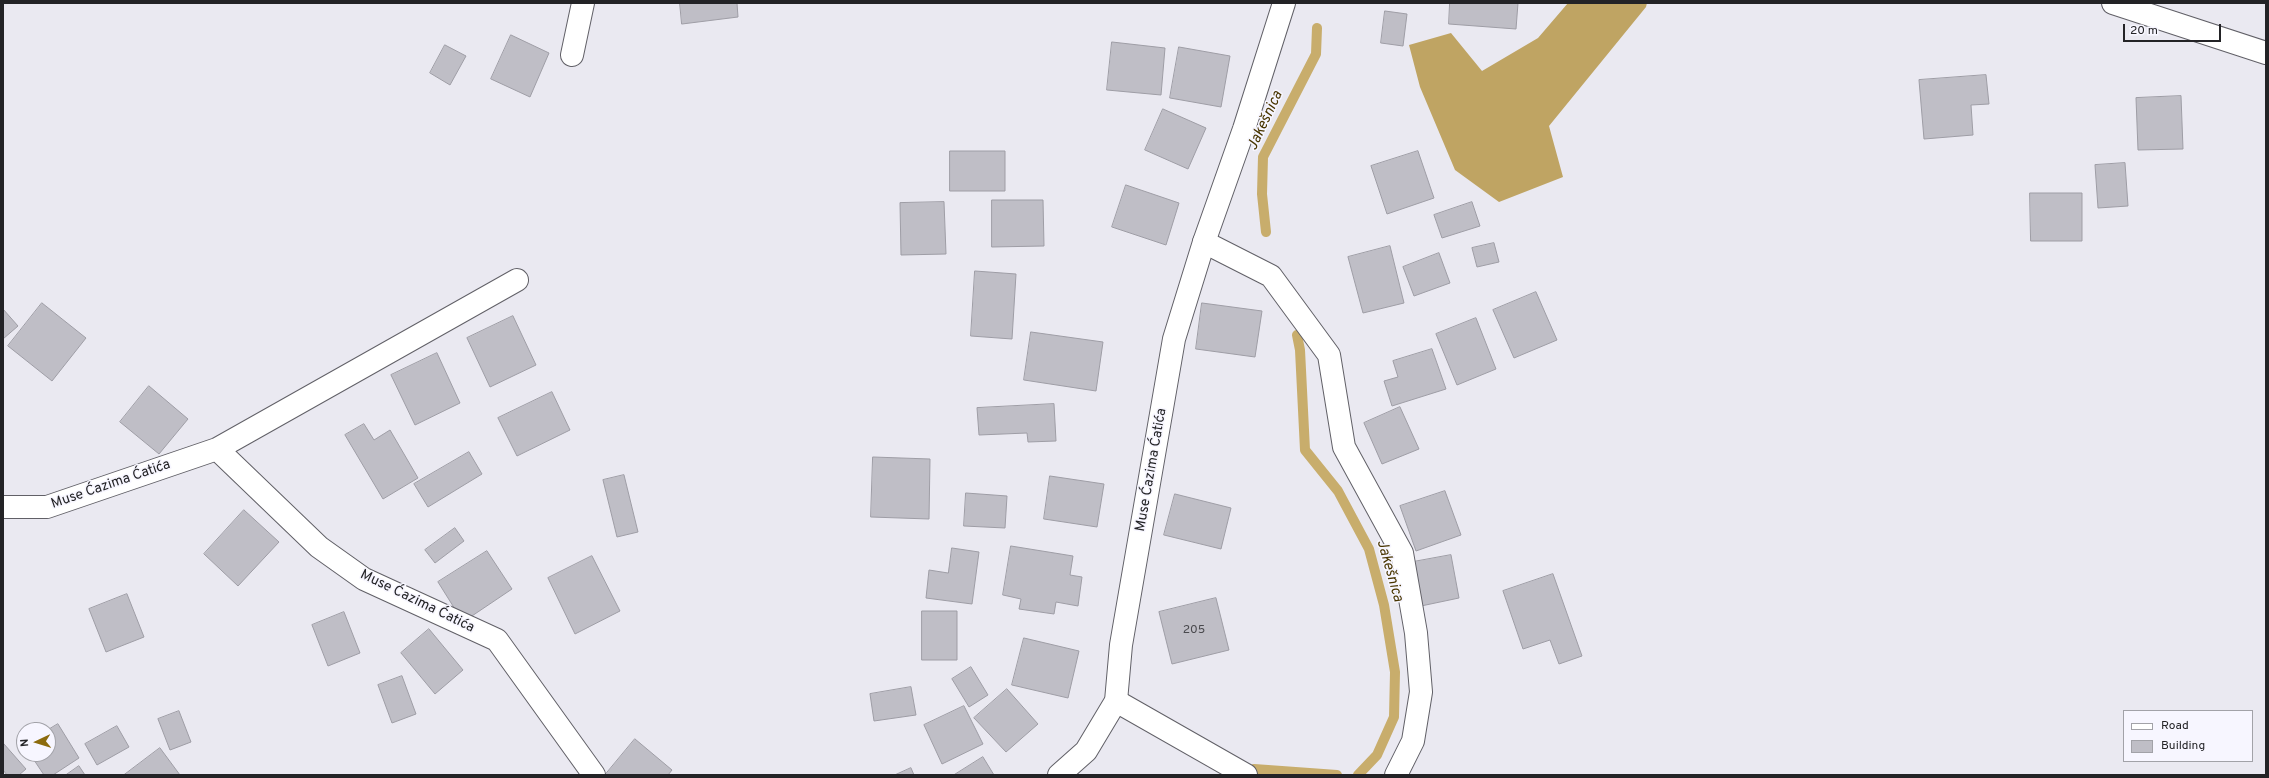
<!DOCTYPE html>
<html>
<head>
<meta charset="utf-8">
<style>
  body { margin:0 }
  #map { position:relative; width:2269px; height:778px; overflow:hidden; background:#eae9f1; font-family:Overpass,sans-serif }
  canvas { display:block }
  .frame { position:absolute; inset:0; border:4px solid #232326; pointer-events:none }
  .legend { position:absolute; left:2123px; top:710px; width:130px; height:52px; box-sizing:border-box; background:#f7f6ff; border:1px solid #a2a2a8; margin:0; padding:5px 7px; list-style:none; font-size:12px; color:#232326 }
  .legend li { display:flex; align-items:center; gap:8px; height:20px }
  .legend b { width:20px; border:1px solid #a2a2a8 }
  .north { position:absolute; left:16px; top:722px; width:40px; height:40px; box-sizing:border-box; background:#f7f6ff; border:1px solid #a2a2a8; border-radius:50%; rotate:266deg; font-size:11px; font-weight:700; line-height:16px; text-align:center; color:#232326 }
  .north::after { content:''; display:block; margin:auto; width:14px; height:18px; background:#8c6b0d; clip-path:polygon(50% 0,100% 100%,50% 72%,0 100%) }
  .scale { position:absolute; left:2123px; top:24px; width:98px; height:18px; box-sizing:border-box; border:2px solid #232326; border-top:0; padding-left:5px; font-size:12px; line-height:14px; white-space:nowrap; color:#232326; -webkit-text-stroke:3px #f7f6ff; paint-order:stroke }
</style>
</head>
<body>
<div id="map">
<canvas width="2269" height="778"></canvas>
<div class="frame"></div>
<ul class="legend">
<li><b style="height:5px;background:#fff"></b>Road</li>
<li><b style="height:11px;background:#bfbec6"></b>Building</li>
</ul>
<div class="north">N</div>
<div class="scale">20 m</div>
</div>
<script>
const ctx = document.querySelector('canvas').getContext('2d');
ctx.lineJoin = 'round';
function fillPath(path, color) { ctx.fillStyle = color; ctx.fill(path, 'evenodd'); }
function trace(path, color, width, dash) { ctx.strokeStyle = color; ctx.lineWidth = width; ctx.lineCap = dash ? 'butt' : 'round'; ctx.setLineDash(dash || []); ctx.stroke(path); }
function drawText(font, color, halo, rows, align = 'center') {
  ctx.font = font + ' Overpass,sans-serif'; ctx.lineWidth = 3; ctx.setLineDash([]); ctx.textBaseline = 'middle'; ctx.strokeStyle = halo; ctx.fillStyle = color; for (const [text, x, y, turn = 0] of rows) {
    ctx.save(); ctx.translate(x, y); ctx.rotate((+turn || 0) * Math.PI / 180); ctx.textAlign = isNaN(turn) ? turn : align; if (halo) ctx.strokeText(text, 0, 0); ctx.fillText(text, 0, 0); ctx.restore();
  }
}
const forest = new Path2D(`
  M1568,3H1647L1646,7L1549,126L1563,177L1499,202L1455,170L1420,87L1409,45L1451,33L1482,71L1538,38Z`);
const stream = new Path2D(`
  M1266,232L1262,194L1263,157L1316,54L1317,28
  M1297,335L1300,350L1305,450L1338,491L1369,549L1384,605L1395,672L1394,717L1377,755L1358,775
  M1254,769L1337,775`);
const building = new Path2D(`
  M680,3H737L738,17L682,24Z
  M1450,3H1518L1516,29L1449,24Z
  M1385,11L1407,14L1403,46L1381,43Z
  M511,35L549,53L530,97L491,79Z
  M1112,42L1165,48L1161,95L1107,90Z
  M445,45L466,56L450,85L430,73Z
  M1179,47L1230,56L1221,107L1170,98Z
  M1986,75L1989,104L1971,105L1973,135L1924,139L1919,80Z
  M2181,96L2183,149L2138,150L2136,98Z
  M1163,109L1206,128L1188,169L1145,150Z
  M950,151H1005V191H950Z
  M1418,151L1434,198L1387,214L1371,166Z
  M2125,163L2128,206L2098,208L2095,165Z
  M1126,185L1179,203L1166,245L1112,227Z
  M2030,193H2082V241H2031Z
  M992,200H1043L1044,246L992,247Z
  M944,202L946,254L901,255L900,203Z
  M1472,202L1480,226L1442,238L1434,215Z
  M1494,243L1499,262L1477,267L1472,248Z
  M1390,246L1404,303L1363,313L1348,257Z
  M1439,253L1450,283L1414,296L1403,267Z
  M975,271L1016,274L1012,339L971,336Z
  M1536,292L1557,340L1514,358L1493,310Z
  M42,303L86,338L52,381L8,346Z
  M1202,303L1262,311L1255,357L1196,349Z
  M3,309L18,326L3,339Z
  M513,316L536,365L490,387L467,338Z
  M1476,318L1496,369L1457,385L1436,334Z
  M1031,332L1103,342L1096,391L1024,380Z
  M1432,349L1446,389L1392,406L1384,381L1398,377L1393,361Z
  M437,353L460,403L415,425L391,375Z
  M149,386L188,419L159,454L120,422Z
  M552,392L570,430L517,456L498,418Z
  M1054,404L1056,441L1028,442L1027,433L979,435L977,408Z
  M1400,407L1419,449L1382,464L1364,423Z
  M364,424L374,440L390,430L418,478L383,499L345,435Z
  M469,452L482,474L428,507L414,484Z
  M873,457L930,459L929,519L871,517Z
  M624,475L638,532L617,537L603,480Z
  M1050,476L1104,484L1097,527L1044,519Z
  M1445,491L1461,535L1416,551L1400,506Z
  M966,493L1007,496L1005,528L964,526Z
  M1175,494L1231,508L1221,549L1164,535Z
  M244,510L279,542L238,586L204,554Z
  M455,528L464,541L435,563L425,550Z
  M1011,546L1073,556L1070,575L1082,577L1078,606L1056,602L1054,614L1019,609L1021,599L1003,595Z
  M952,548L979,552L972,604L926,598L929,570L948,573Z
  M487,551L512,589L463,622L438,582Z
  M1451,555L1459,598L1421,606L1413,562Z
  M592,556L620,611L575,634L548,578Z
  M1553,574L1582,656L1559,664L1550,640L1523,649L1503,591Z
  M127,594L144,637L106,652L89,609Z
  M1216,598L1229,650L1172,664L1159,612Z
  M922,611H957V660H922Z
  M344,612L360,653L328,666L312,625Z
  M429,629L463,670L435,694L401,653Z
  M1024,638L1079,651L1068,698L1012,685Z
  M971,667L988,695L969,707L952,679Z
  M402,676L416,714L392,723L378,685Z
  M911,687L916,715L874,721L870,694Z
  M1007,689L1038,724L1006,752L974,718Z
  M964,706L983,744L942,764L924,725Z
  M179,711L191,742L170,750L158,719Z
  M58,724L79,758L53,775H44L30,754H48V730Z
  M117,726L129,747L97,765L85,744Z
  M635,739L672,770L668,775H605Z
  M4,744L26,769L19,775H7L3,770Z
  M160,748L180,775H124Z
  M983,757L994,775H954Z
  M79,766L85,775H66Z
  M911,768L914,775H895Z`);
const street = new Path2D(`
  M2113,3L2266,53
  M572,55L583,3
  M1204,242L1271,276L1329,355L1344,447L1402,553L1416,633L1421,692L1413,741L1396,775
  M217,449L319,547L364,579L497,640L594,775
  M3,507H47L217,449L517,280
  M1116,701L1246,775`);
const secondary = new Path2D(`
  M1059,775L1086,751L1116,701L1121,645L1174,339L1204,242L1244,129L1284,3`);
const numberNames = [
  ["205",1194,631]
];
const streetNames = [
  ["Muse Ćazima Ćatića",1152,470,-80],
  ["Muse Ćazima Ćatića",111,485,-19],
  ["Muse Ćazima Ćatića",417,602,26]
];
const waterNames = [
  ["Jakešnica",1266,121,-65],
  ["Jakešnica",1389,571,74]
];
fillPath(forest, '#bfa463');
trace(stream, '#c8ad6c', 10);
fillPath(building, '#bfbec6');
trace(building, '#9e9da5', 1);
trace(street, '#616067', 24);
trace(secondary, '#616067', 24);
trace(street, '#fff', 22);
trace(secondary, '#fff', 22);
drawText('12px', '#4a4a4e', null, numberNames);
drawText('14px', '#232326', '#f7f6ff', streetNames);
drawText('italic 15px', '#483500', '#f7f6ff', waterNames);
</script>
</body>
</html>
